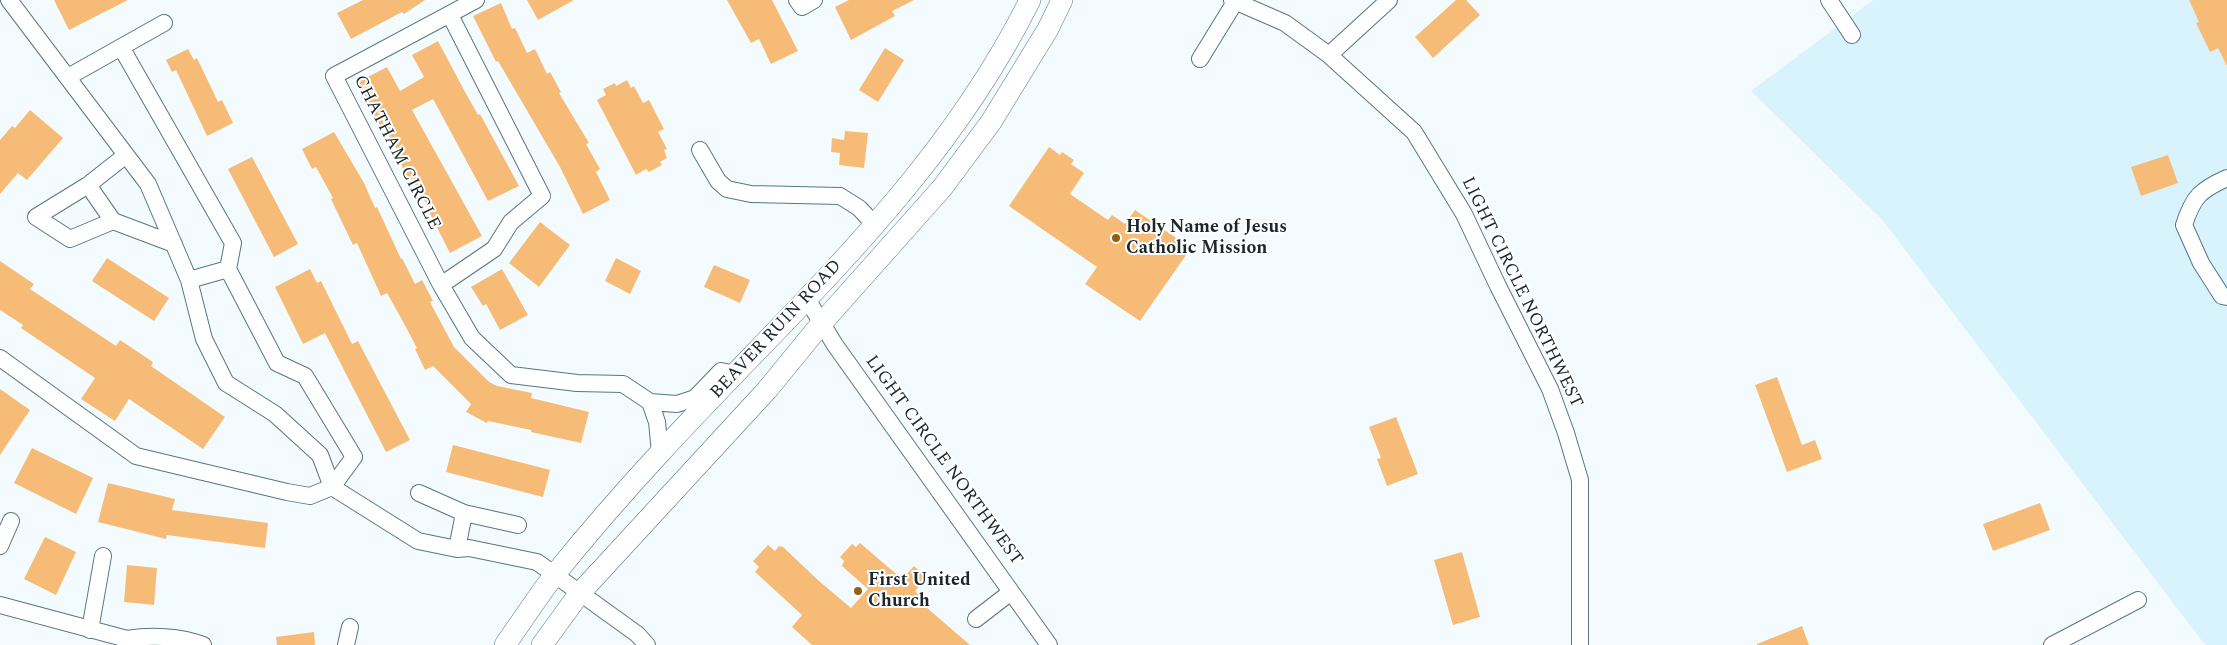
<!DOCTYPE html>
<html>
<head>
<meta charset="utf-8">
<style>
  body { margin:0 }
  canvas { display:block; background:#f4fbfe }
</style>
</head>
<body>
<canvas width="2227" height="645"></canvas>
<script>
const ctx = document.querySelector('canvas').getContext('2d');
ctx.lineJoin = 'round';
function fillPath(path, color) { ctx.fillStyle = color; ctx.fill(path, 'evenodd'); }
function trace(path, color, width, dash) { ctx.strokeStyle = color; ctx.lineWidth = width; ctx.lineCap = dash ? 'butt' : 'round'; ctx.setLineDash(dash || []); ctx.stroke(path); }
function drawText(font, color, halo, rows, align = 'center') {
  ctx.font = font + ' Spectral,serif'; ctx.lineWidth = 4; ctx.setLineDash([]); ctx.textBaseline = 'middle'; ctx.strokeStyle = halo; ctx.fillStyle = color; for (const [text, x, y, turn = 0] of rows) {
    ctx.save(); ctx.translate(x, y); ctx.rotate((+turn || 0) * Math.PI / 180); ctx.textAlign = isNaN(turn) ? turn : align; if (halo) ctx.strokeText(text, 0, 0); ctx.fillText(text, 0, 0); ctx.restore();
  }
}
const built = new Path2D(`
  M1873,0H2227V645H2205L1884,222L1751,91Z`);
const building = new Path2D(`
  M54,0H128L69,30Z
  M363,0H425L404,14L402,12L351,39L337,13Z
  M527,0H574L538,20Z
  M727,0H772L798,51L771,64L759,39L751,43Z
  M849,0H914L892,11L895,16L851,40L835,7Z
  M1456,0H1466L1480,15L1433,58L1415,37Z
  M2189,0H2227V66L2218,48L2210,52L2196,23L2199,22Z
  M501,3L512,29L515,28L527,53L535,49L547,74L550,72L561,92L559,93L589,143L586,144L600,169L596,172L610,200L583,214L560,167L498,61L496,62L473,16Z
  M438,41L464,90L478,115L480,114L519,186L488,201L433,99L412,110L482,236L450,253L427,208H429L411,178L409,179L398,159L401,157L384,127L382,129L370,110L372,109L358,82L387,67L400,91L424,77L412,55Z
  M885,48L904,60L878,102L859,90Z
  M188,49L194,60L197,58L218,102L222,100L233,123L207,136L176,70L172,72L166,60Z
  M627,80L631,88L634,86L643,103L649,100L664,129L658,132L667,149L664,150L667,158L660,162L662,165L649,172L646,169L636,175L597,100L606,95L603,89L615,83L616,86Z
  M30,110L63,138L27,180L18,173L0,194V140L12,126L15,128Z
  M845,131L868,133L864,168L839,165L840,153L831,152L832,138L844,140Z
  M334,132L364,183L375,208L377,207L401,259L402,258L415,284L422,280L433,301L430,302L454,347L489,382L497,386L532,393L531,398L589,412L581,443L531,432V430L488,421L487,423L466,412L471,404L433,366L425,370L415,349L417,348L401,318L387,293L381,296L357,243L353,245L331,199L333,198L316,167L312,169L302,149Z
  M1049,147L1060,155L1062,152L1074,160L1071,164L1084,173L1070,194L1108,220L1112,215L1125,224L1135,210L1191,248L1140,321L1085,284L1097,267L1009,206Z
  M2168,155L2178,183L2141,196L2131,167Z
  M252,157L298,244L274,257L228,169Z
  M540,222L570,245L539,287L509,263Z
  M107,258L169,298L154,321L92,281Z
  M616,258L641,271L630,294L605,281Z
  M0,261L34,284L30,289L116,346L120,340L153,362L151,366L225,417L203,449L129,399L115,421L81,399L95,378L21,328L23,325L0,310Z
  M714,265L750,280L740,303L704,287Z
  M310,269L317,283L321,281L352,344L358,341L410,440L386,452L325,333L303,344L275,287Z
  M502,269L528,315L500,330L486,304L483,306L471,287Z
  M1777,377L1802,445L1815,440L1822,459L1787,472L1755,385Z
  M0,389L30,410L0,455Z
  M1396,417L1418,474L1387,486L1377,459L1381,458L1369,427Z
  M453,445L550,470L543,497L446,472Z
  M32,448L93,478L76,514L14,483Z
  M108,483L175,499L172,510L268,523L265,548L167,535L166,539L98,522Z
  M2040,503L2050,530L1993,551L1983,524Z
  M45,537L76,552L56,595L24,579Z
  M860,543L902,579L914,566L927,578L915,591L922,598L919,601L970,645H812L792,627L802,615L755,572L759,567L753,561L768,545L775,551L779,546L783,547L819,581L851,608L868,589L842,566L844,561L840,557L852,544L856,547Z
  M1462,552L1480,617L1453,625L1434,560Z
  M127,565L157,568L154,605L124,602Z
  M1802,626L1809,645H1757V644Z
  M314,632L315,645H277L276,637Z`);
const minor = new Path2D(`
  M9,0L148,184L189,280L204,339L226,383L275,414L320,455L332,487L418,541L457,549L469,548L537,562L637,634L647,645
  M476,0L334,76L441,285L472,338L511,375L577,383L623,384L650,402L657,422L660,453
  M797,0L802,7L814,0
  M1232,0L1285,23L1329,55L1414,132L1464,214L1498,286L1550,389L1566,433L1580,480V645
  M1829,0L1852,35
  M1329,55L1389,0
  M1200,59L1235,2
  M68,77L164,23
  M700,150L718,181L727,189L751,194L840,196L859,208L876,226
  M126,155L88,185L113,221L174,244
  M2227,178C2200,190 2193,197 2184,225L2201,263L2222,296L2227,297
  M88,185L36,217L70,239L113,221
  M189,280L228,269
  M441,285L494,249L511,222L542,196L450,15
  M807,299L835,345L1049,645
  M0,358L136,456L287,492L310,496L332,487L354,457L305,376L277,363L228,269L233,243L121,47
  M650,402L677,404L695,398L721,371L736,374
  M419,493L464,513
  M0,546L11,521
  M457,549L464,513L518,525
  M0,605L127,639C151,635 180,636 203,645
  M976,619L1011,592
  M90,630L103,556
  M346,645L350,627
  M2052,645L2138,600`);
const major = new Path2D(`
  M505,645C522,621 538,596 556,573C589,532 624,492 660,453C794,307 940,181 1030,0
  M542,645L579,594L767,390L821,324L942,188L991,122L1048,29L1062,0`);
const markers = [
  [1116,238,5,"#936013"],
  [858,591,5,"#936013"]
];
const streetNames = [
  ["CHATHAM CIRCLE",396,153,63],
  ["LIGHT CIRCLE NORTHWEST",1521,293,64],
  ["BEAVER RUIN ROAD",777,330,-47],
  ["LIGHT CIRCLE NORTHWEST",943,461,54]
];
const poiNames = [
  ["Holy Name of Jesus",1126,228],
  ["Catholic Mission",1126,249],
  ["First United",868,581],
  ["Church",868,602]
];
fillPath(built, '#d9f3fd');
fillPath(building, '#f6bc77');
trace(minor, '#567683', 18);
trace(major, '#567683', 22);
trace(minor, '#fff', 16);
trace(major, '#fff', 21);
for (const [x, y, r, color] of markers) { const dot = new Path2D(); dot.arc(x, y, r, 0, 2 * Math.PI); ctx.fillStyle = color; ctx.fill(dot); trace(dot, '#fff', 2); }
drawText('18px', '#1a272c', '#fff', streetNames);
drawText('bold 18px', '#1a272c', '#fff', poiNames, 'left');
</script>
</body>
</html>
